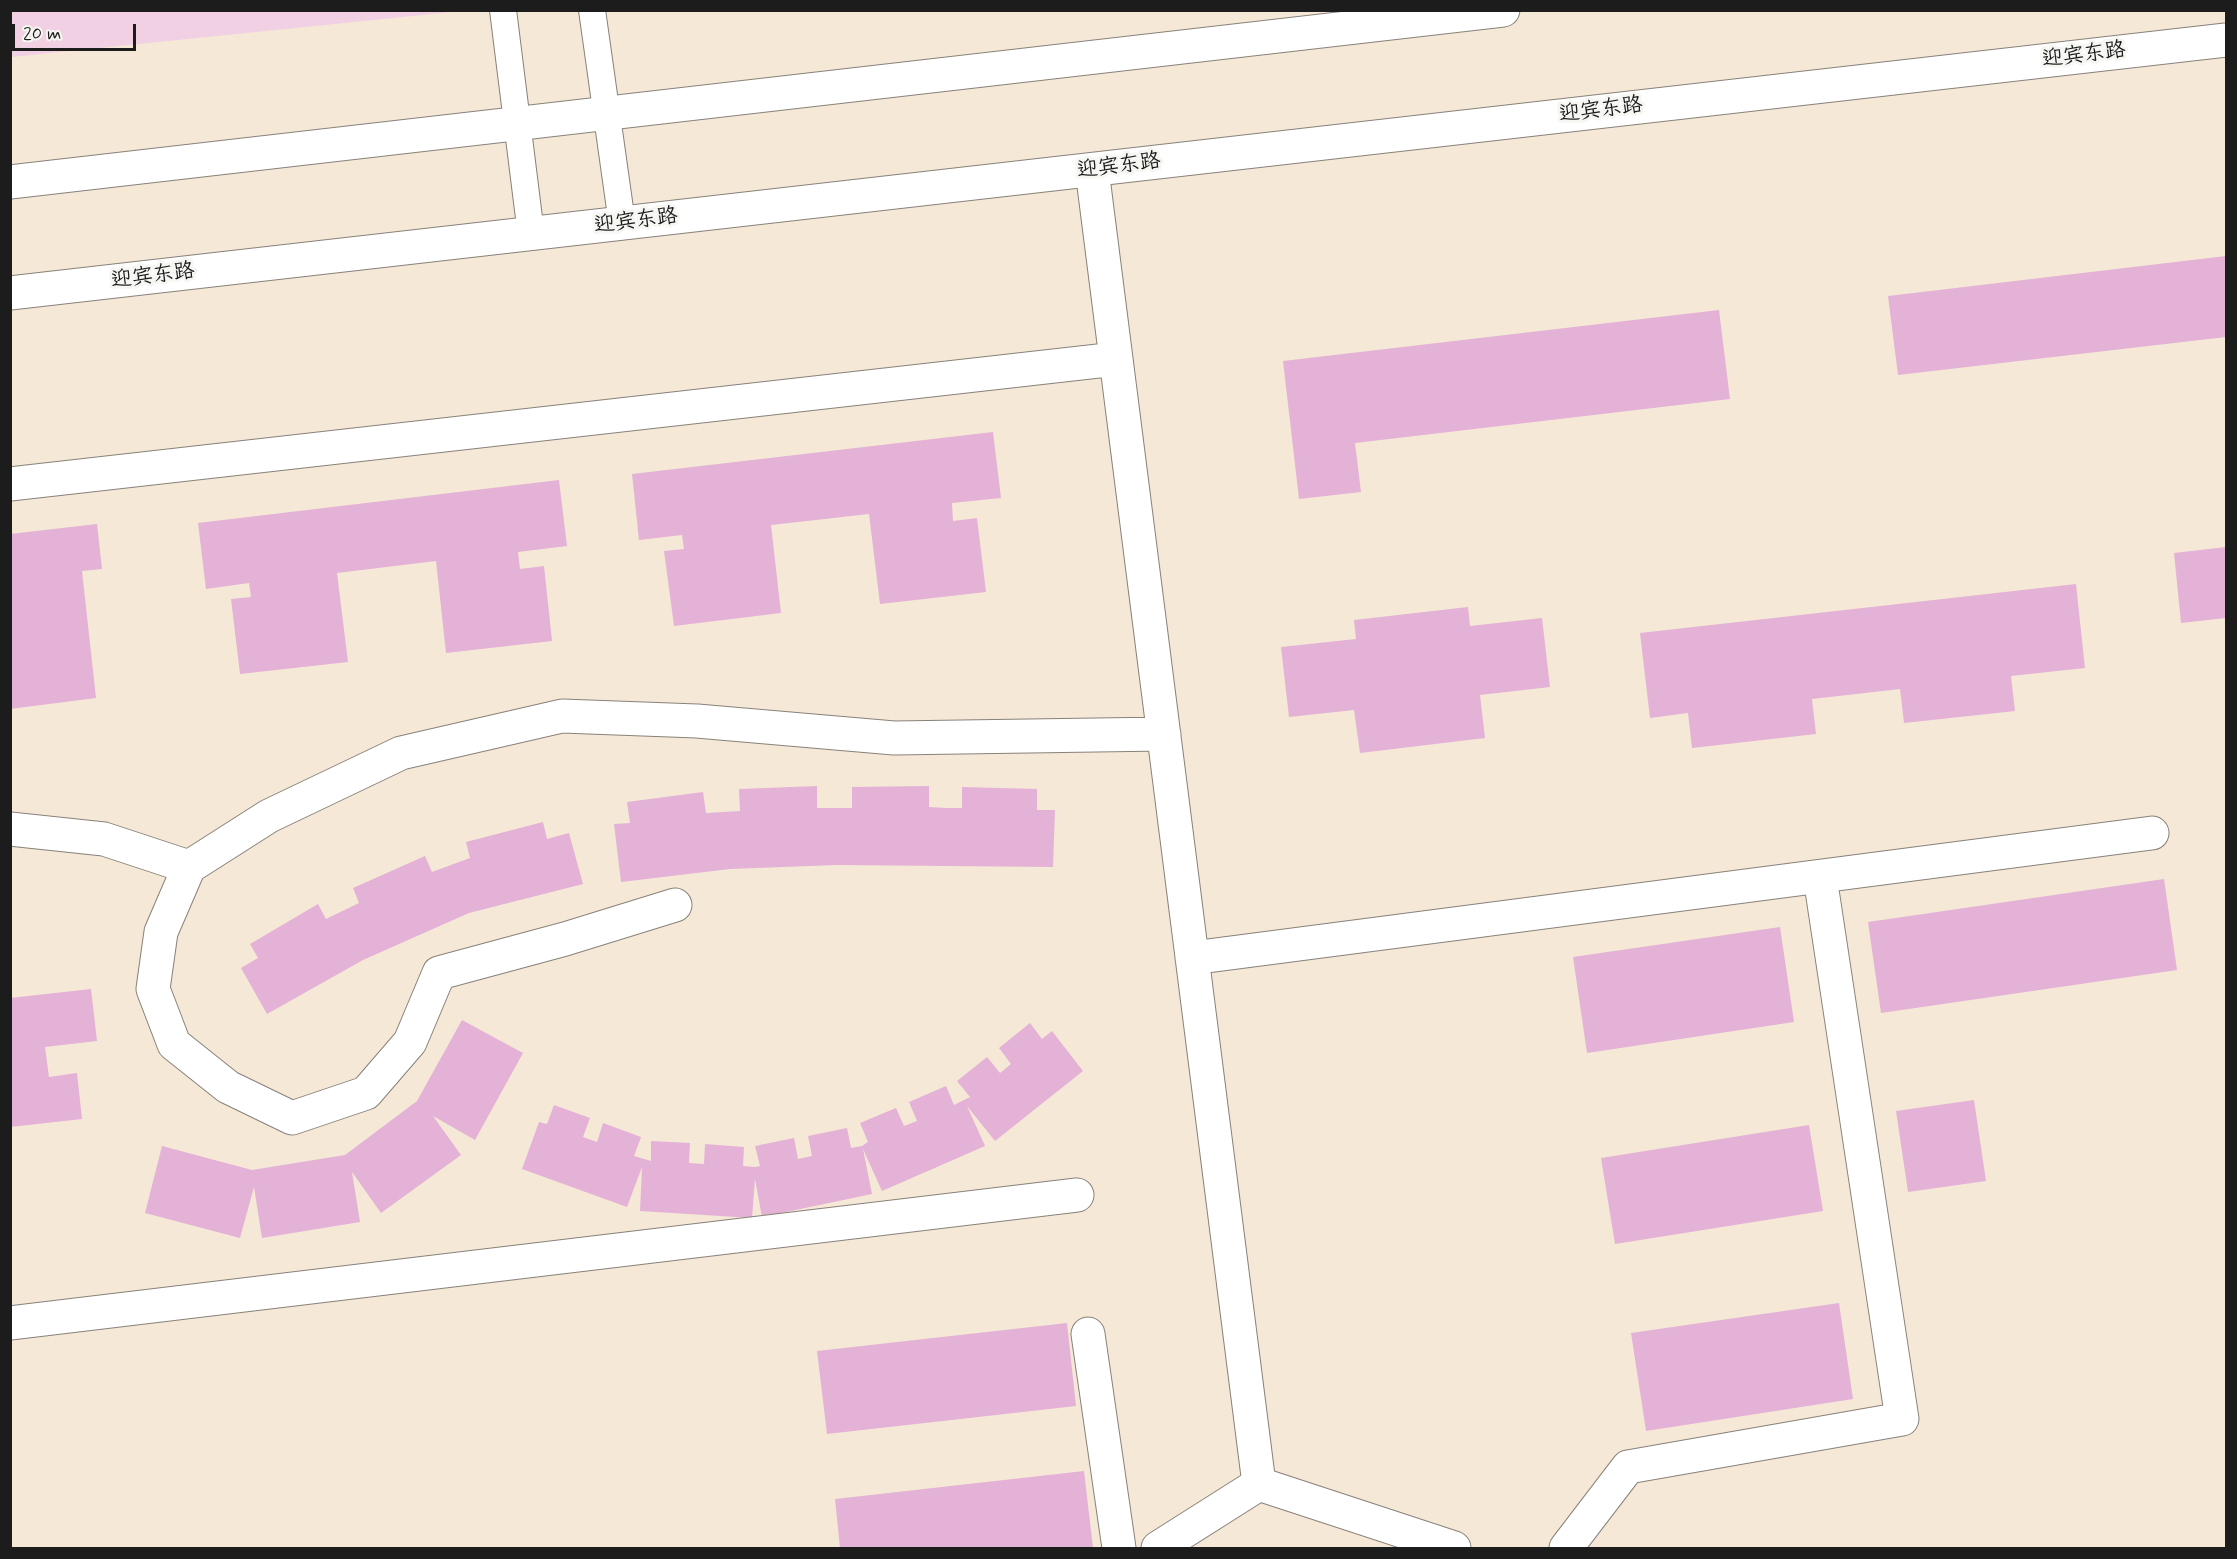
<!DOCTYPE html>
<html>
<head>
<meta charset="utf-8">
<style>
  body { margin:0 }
  #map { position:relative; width:2237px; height:1559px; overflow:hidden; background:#f5e8d7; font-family:Mynerve,sans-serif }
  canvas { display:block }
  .frame { position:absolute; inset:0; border:12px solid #1c1c1c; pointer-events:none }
  .scale { position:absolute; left:12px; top:24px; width:124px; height:27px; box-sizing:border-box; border:3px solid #1c1c1c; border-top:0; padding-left:8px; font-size:18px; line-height:21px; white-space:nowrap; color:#1c1c1c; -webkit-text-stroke:4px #f6f6f2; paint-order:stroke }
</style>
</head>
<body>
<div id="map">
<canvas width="2237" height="1559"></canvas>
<div class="frame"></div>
<div class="scale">20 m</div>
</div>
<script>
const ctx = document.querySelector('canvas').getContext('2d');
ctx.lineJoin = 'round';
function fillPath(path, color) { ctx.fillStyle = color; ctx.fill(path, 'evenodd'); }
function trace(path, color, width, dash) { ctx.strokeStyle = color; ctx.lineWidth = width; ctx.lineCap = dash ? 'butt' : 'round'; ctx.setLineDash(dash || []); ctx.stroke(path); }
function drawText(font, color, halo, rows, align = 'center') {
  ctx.font = font + ' Mynerve,"LXGW WenKai TC",sans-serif'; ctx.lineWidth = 6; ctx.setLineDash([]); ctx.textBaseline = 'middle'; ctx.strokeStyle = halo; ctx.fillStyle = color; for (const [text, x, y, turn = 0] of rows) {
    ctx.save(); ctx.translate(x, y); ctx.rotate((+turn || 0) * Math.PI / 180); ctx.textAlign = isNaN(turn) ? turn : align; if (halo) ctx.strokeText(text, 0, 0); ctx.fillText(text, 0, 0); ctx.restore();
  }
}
const built = new Path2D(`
  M11,10H462V11L11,57Z`);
const building = new Path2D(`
  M2226,256V337L1898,375L1888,296Z
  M1719,310L1730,399L1355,443L1361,492L1299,499L1283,361Z
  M993,432L1001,498L952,503L953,521L977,518L986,592L880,604L869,514L771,525L781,613L674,626L664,551L684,549L682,535L639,540L632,474Z
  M559,480L567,546L518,552L520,569L544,566L552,641L446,653L436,561L337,573L348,662L240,674L231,599L251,597L249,583L206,589L198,523Z
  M97,524L102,569L82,571L96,698L10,709V534Z
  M2226,547V618L2181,623L2174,553Z
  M2076,584L2085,668L2011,676L2015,711L1904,723L1900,689L1812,699L1816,734L1692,748L1688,713L1650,718L1640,633Z
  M1468,607L1470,626L1542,618L1550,687L1480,695L1485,738L1360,753L1354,710L1289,717L1281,647L1356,639L1354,620Z
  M817,786V808H852V787L929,786V807L947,808H962V787L1037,789V810H1055L1053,867L837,865L730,869L621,882L614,824L630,823L627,802L703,792L706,813L740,811L739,789Z
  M543,822L547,839L569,833L583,884L469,913L363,960L267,1014L241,968L258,958L250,944L318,904L326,919L359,903L353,888L425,856L432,872L470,858L466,842Z
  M2164,879L2177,970L1881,1013L1868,922Z
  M1780,927L1794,1022L1587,1053L1573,957Z
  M91,989L97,1041L45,1047L49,1077L77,1073L82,1119L10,1127V998Z
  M462,1020L523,1053L475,1140L433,1116L461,1155L381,1213L352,1172L360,1222L262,1238L254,1187L240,1238L145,1213L162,1146L252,1170L345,1155L417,1101Z
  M1030,1023L1042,1039L1052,1031L1083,1071L995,1141L967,1106L985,1146L882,1191L863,1149L872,1194L762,1217L755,1179L752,1218L640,1211L642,1167L627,1207L522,1169L539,1122L547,1124L554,1105L590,1118L583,1137L597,1142L603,1123L641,1137L634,1156L651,1161V1141L690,1143L689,1163L704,1164L705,1144L744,1147L743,1166L755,1167L760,1166L755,1146L794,1138L798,1159L812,1156L808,1136L847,1128L851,1148L862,1146L868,1142L860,1123L896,1108L904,1126L917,1121L909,1102L946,1086L954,1105L970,1097L957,1081L987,1057L1000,1073L1011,1064L999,1048Z
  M1974,1100L1986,1181L1908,1192L1896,1111Z
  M1809,1125L1823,1211L1615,1244L1601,1158Z
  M1839,1303L1853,1399L1646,1431L1631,1333Z
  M1067,1323L1076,1406L827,1434L817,1351Z
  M1084,1471L1093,1548H840L835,1499Z`);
const lane = new Path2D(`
  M503,10L531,234
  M592,10L622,223`);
const street = new Path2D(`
  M1092,170L1259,1484L1158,1548
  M10,484L1116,359
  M10,829L104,839L189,867L269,816L401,753L562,716L697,721L894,738L1164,734
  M189,867L161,932L153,989L174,1044L228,1087L292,1118L366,1093L410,1042L439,973L565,939L675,905
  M1192,958L2152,833
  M10,1323L1077,1195
  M1088,1334L1119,1548
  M1259,1484L1454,1548
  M1566,1548L1628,1467L1902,1419L1820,877`);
const highway = new Path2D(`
  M10,182L1503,10
  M10,293L2226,40`);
const streetNames = [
  ["迎宾东路",2084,56,-7],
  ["迎宾东路",1601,111,-7],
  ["迎宾东路",1119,167,-7],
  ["迎宾东路",636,222,-7],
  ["迎宾东路",153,277,-7]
];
fillPath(built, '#f1d0e4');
fillPath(building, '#e3b2d6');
trace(lane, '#88827a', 28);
trace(street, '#88827a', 35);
trace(highway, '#88827a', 35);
trace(lane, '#fff', 26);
trace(street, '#fff', 33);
trace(highway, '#fff', 33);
drawText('21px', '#1c1c1c', '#f6f6f2', streetNames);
</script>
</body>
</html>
